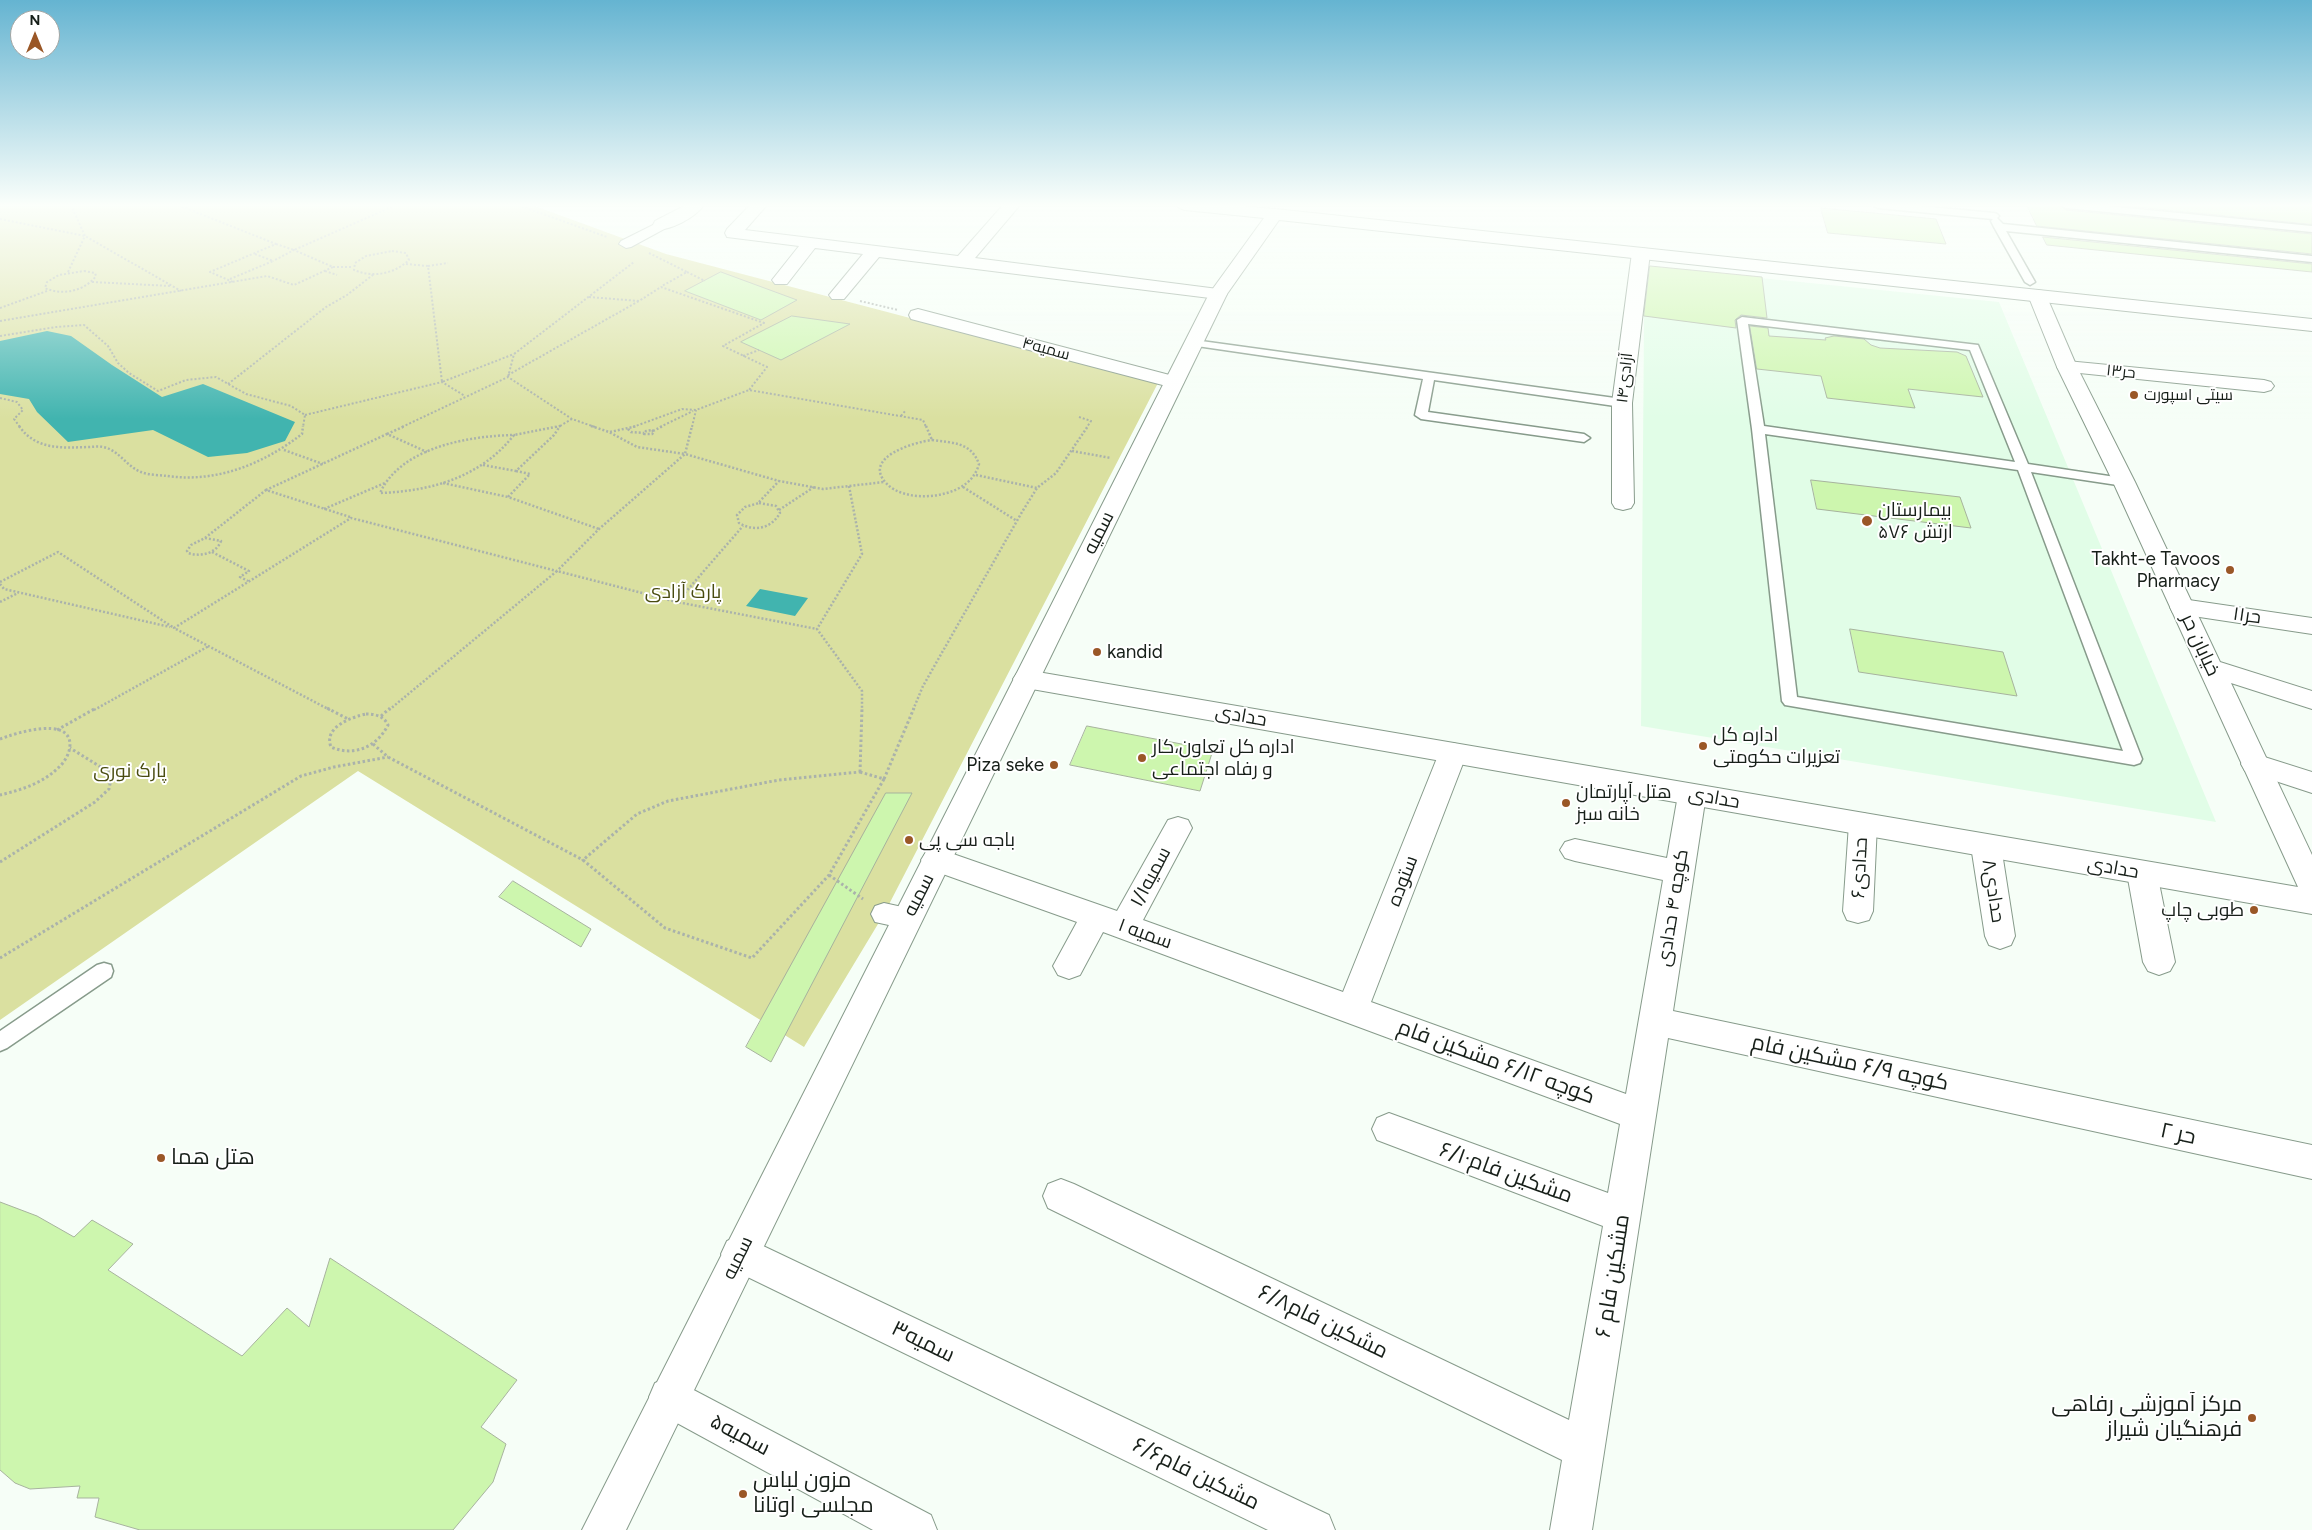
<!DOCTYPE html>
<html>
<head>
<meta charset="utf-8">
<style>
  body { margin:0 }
  #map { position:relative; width:2312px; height:1530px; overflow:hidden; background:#f6fef7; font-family:Figtree,sans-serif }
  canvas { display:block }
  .north { position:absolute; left:10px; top:10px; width:50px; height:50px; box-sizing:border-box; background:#fff; border:1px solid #a2a5a3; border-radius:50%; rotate:0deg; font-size:14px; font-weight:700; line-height:20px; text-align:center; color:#171f19 }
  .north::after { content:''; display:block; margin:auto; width:18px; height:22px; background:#9a5727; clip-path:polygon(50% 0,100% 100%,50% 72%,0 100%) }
</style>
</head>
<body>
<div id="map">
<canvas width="2312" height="1530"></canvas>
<div class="north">N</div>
</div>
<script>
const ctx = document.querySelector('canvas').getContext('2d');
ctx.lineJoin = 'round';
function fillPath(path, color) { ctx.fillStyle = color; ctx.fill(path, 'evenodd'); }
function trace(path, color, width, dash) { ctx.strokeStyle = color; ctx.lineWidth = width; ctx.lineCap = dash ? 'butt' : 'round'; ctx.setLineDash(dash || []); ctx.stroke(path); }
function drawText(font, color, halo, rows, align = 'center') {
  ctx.font = font + ' Figtree,Cairo,sans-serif'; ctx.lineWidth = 4; ctx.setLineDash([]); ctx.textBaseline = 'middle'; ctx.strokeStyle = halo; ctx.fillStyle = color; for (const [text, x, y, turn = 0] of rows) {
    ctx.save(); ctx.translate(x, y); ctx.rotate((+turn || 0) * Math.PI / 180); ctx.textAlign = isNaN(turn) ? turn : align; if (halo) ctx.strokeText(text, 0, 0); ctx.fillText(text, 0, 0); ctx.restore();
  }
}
const built = new Path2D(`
  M1642,266L1999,302L2216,822L1641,726L1644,316Z`);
const green = new Path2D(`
  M0,205H532L666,254L1158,383L884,914L804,1047L358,771L0,1020Z`);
const water = new Path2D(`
  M47,331L71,336L112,365L162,397L203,384L295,422L285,441L247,453L208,457L153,430L68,442L37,412L29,399L0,394V341Z
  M760,589L808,598L795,616L746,606Z`);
const building = new Path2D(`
  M2027,205H2059L2066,210L2312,234V254L2037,226Z
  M2116,205H2312V224Z
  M1821,208L1936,219L1946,244L1828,233Z
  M2043,237L2312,264V272L2047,245Z
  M1650,266L1762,277L1767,318L1741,315L1735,320L1736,328L1644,316Z
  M721,272L797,300L761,320L685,291Z
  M792,316L850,324L781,360L741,342Z
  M1750,326L1768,328L1769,336L1826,340L1825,338L1834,336L1864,339L1871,345L1880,348L1957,352L1966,356L1983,397L1908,389L1915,408L1827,398L1821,376L1757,369Z
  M1811,480L1960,497L1971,528L1817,509Z
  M1850,629L2003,652L2017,696L1859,672Z
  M1087,726L1213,750L1200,791L1070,765Z
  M886,793H912L771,1062L746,1047Z
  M513,881L591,929L581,947L499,897Z
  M0,1202L37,1216L74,1237L92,1220L133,1244L108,1270L242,1356L287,1308L309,1327L330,1258L517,1380L481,1427L506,1444L493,1482L453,1530H140L95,1517L99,1498H77L80,1486L30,1489L15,1483L0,1470Z`);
const pathFar2 = new Path2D(`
  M178,205L276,244L210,272L233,282
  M518,205L607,237
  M0,219L85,236L181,291
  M276,244L294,250L396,205
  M392,251L406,253L409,260C394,274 373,278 354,270L355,263L366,256Z
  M649,253L687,272L662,286
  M406,264L428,266L442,382L514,354
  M428,266L448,263
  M333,267H353
  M84,271L95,273L96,276C85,291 62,296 45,288L47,282L59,275Z
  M325,271L337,275
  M68,272L85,236L71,205
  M687,272L705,281
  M230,279L273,261L255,254
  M92,282L171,286
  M589,297L639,301L661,287L764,323L723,346L767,367L749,390
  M860,301L898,310
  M0,308L47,291
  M0,321L267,276L294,285L333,267L294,250L273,261
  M0,336L56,327L84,325L108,346L118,363L129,373L158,391L186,380L216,377L246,394L291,406L305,415L303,427
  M743,356L759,350
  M508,375L639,301
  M508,377L514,354L634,262
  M228,384L326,307L347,295L374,274
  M0,398L17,402L23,410L14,419L20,427
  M305,415L442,382L465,396
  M901,416L906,410
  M1079,417L1091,421L1087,427
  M560,426L572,419
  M402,427L508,377L572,419L595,427
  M555,427H559
  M633,427L682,409L696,410L749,390L923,420L926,427
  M660,427L693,411
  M692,427L696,410`);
const pathFar1 = new Path2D(`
  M19,426C36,450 61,448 88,447C93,447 98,446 103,447C119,450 126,466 141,472C148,475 159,475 167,476C217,483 263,464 302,434L303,426
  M591,426L609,432L637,447L685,454L692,426
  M926,426L932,440
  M628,429L631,432L644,433
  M652,430L654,432L652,434H644L646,431Z
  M653,431L663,426
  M610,432L637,426
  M387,434L405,426
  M514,435C481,477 432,491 380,493C401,447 469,436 514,435Z
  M932,440C953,443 971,442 979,464C978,468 976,472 974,475C959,499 905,504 886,483C862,457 915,442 932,440Z
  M284,450L323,464
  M1072,451L1111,458
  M483,465L516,471L554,435L560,426L514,435
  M516,471L530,474L508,497L599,529
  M976,475L1037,488
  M443,483L508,497
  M849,486L862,554L817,629L862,691V710
  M963,487L1017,521
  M759,502L779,481
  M759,503L776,506L780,513C771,529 754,532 739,523L737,515L745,507Z
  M324,509L385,483
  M779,510L814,487
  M350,517L266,490L387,434L427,452
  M205,538L221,541C216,554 200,557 188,553L187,551L191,545Z
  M205,538L266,490
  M212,552L249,571L240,577L248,581
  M0,582L58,552L174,628
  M0,584L4,589L170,627
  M0,602L18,593
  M677,602L743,526
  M94,710L209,646
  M330,710L174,628L351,518L557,571L599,529L685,454L779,481L823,489L884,482
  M389,710L557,571L677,602L817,629
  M913,710L923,686L1022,512L1037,488L1056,473L1088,426`);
const path = new Path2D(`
  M327,708L348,719
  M366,714C375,714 384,716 388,725C377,747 354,757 331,747C323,727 352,717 366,714Z
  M381,716L390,708
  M57,730L96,708
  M0,739C16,733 69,716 70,744C70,753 65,762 58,768C43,783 21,790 0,795
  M373,744L388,757L583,860
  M860,772L862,708
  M860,772L884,779L829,875L752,958L665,928L583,860L637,814L668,801L779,780Z
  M884,779L914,708
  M0,862L95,802L109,789L112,774L70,748
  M829,875L863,899
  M0,958L301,776L334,767L388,757`);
const service = new Path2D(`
  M1873,205H1909L1994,213L1997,214L1999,216L1997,218L2003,224L2312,256V262L2006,231L2035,282L2030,285L2025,282L1994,227L1991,221L1993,219L1878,208Z
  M2061,205H2096L2312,226V232L2066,208Z
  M1742,317L1978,345L2028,464L2129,479L2130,482L2129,485L2124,486L2031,472L2142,759L2140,763L2134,765L1785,705L1782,701L1752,429L1737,320ZM1748,324L1970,350L2015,462L1764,426ZM1765,434L2018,470L2123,751L1797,697Z
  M1194,340L1622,399L1628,403L1622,407L1434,380L1428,412L1584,434L1590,438L1584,442L1421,419L1415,415L1423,379L1190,345L1188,343L1190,341Z
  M104,963L111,965L113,971L111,977L7,1048L0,1051V1031L97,965Z`);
const pedestrian = new Path2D(`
  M661,221L666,222L668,225L666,228L631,247L626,248L619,244L621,241Z
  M884,903L916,910L920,918L916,926L907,929L875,922L871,914L875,906Z`);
const minor = new Path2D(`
  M686,205H704C696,217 669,232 655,229L653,225L655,221Z
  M750,205H767L745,230L958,256L1003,205H1020L975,258L1218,289L1224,290L1227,294L1224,298L1218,299L879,257L844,299H832L829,295L863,254L815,248L787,284H775L772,280L799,246L727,237L725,233L727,229Z
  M1641,248L1647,249L1650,253L1632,403L1634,503L1631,508L1623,510L1615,508L1612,503V403L1632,253L1635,249Z
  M918,309L1181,378L1184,382L1181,386L1174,388L911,319L909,315L911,311Z
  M2067,361L2264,380L2271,382L2274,386L2271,390L2264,392L2060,371L2057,367L2060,363Z
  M2182,599L2312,618V634L2173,613L2170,607L2173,601Z
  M1453,743L1463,746L1467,753L1371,1002L1626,1094L1663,880L1575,861L1565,858L1560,850L1565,842L1575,839L1667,858L1678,795L1682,788L1692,784L1702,788L1706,795L1673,1011L2312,1145V1179L1668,1038L1592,1530H1550L1562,1460L1048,1208L1043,1196L1048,1184L1061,1179L1074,1184L1569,1420L1603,1226L1377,1140L1372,1129L1377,1118L1389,1113L1608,1193L1620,1124L1103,932L1080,975L1069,979L1058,975L1053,966L1077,922L926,868L921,860L926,852L936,848L1117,911L1168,820L1178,817L1188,820L1192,828L1143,920L1343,992L1439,753L1443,746Z
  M2255,754L2312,772V793L2245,771L2241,764L2245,757Z
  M1863,813L1873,816L1877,824L1873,911L1869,920L1858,923L1847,920L1843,911L1849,824L1853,816Z
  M1986,835L1996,838L2001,846L2015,936L2011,945L2000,949L1989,945L1985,936L1971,846L1976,838Z
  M2142,861L2152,865L2157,873L2175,962L2170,971L2159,975L2148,971L2143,962L2127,873L2132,865Z
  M740,1235L1329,1515L1335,1530H1268L727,1267L721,1254L727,1241Z
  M669,1377L931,1515L937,1530H873L655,1411L649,1397L655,1383Z`);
const tertiary = new Path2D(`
  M2037,290L2043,291L2046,295L2077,367L2135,482L2220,662L2312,691V709L2231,683L2312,855V914L1026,688L1017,685L1013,679L1017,673L1026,670L2298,887L2113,482L2057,367L2028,295L2031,291Z`);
const secondary = new Path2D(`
  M1177,205H1231L1275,209L2312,319V331L1279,220L1227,294L626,1530H582L1209,294L1264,218L1185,210L1179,208Z`);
const markers = [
  [2134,395,5,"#9a5727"],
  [1867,521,6,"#9a5727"],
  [2230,570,5,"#9a5727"],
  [1097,652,5,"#9a5727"],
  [1703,746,5,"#9a5727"],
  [1142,758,5,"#9a5727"],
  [1054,765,5,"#9a5727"],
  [1566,803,5,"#9a5727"],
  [909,840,5,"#9a5727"],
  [2254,910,5,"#9a5727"],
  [161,1158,5,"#9a5727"],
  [2252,1418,5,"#9a5727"],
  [743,1494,5,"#9a5727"]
];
const farStreetnames = [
  ["سمیه۴",1046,349,15],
  ["حر۱۳",2121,372,6],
  ["آزادی۱۴",1625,378,-84]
];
const farPoinames = [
  ["سیتی اسپورت",2144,395]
];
const poiNames = [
  ["بیمارستان",1878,510],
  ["۵۷۶ ارتش",1878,532],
  ["Takht-e Tavoos",2220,559,"right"],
  ["Pharmacy",2220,581,"right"],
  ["kandid",1107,652],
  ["اداره کل",1713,735],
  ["تعزیرات حکومتی",1713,757],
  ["اداره کل تعاون،کار",1152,747],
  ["و رفاه اجتماعی",1152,769],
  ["Piza seke",1044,765,"right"],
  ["هتل آپارتمان",1576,792],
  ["خانه سبز",1576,814],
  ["باجه سی پی",919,840],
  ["طوبی چاپ",2244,910,"right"]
];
const streetNames = [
  ["سمیه",1099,533,-63],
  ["حر۱۱",2247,616,8],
  ["خیابان حر",2200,645,65],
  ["حدادی",1241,716,10],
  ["حدادی",1714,798,10],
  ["۶حدادی",1860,868,-87],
  ["حدادی",2113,868,10],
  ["سمیه۱/۱",1151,877,-62],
  ["ستوده",1403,881,-69],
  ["۸حدادی",1993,891,81],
  ["سمیه",919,895,-63],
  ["کوچه ۴ حدادی",1673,908,-81],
  ["۱ سمیه",1145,934,20],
  ["سمیه",738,1258,-64]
];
const parkNames = [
  ["پارک آزادی",683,592],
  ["پارک نوری",130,771]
];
const nearStreetnames = [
  ["کوچه ۶/۱۲ مشکین فام",1496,1062,20],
  ["کوچه ۶/۹ مشکین فام",1850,1063,12],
  ["۲ حر",2178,1134,12],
  ["مشکین فام۶/۱۰",1506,1173,20],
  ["۶ مشکین فام",1613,1276,-81],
  ["مشکین فام۶/۸",1323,1322,26],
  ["سمیه۳",923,1342,26],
  ["سمیه۵",740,1435,28],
  ["مشکین فام۶/۶",1196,1474,26]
];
const nearPoinames = [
  ["هتل هما",171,1158],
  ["مرکز آموزشی رفاهی",2242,1405,"right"],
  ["فرهنگیان شیراز",2242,1430,"right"],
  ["مزون لباس",753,1481],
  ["مجلسی اوتانا",753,1506]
];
fillPath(built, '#e1fde7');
fillPath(green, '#dae0a0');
fillPath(water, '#41b4af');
fillPath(building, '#cdf6ae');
trace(building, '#a7b39e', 1);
trace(service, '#879b8b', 3);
trace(pedestrian, '#879b8b', 2);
trace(minor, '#879b8b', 2);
trace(tertiary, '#879b8b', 2);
trace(secondary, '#879b8b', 2);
trace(pathFar2, '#aab2ab', 2, [2, 2]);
trace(pathFar1, '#aab2ab', 2.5, [2, 2]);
trace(path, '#aab2ab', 3, [2.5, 2.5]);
fillPath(service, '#fff');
fillPath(pedestrian, '#fff');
fillPath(minor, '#fff');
fillPath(tertiary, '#fff');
fillPath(secondary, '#fff');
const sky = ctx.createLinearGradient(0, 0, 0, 419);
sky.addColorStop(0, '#65b4d1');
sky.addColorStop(0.49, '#fbfffb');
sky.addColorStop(1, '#fbfffb00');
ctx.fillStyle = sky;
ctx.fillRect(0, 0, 2312, 419);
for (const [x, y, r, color] of markers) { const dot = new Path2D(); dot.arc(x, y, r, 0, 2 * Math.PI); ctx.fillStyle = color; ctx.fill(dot); trace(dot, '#fff', 2); }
drawText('16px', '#171f19', '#fff', farStreetnames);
drawText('16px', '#171f19', '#fff', farPoinames, 'left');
drawText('19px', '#171f19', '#fff', poiNames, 'left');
drawText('19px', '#171f19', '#fff', streetNames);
drawText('19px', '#494c10', '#fff', parkNames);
drawText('22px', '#171f19', '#fff', nearStreetnames);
drawText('22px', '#171f19', '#fff', nearPoinames, 'left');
</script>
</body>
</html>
